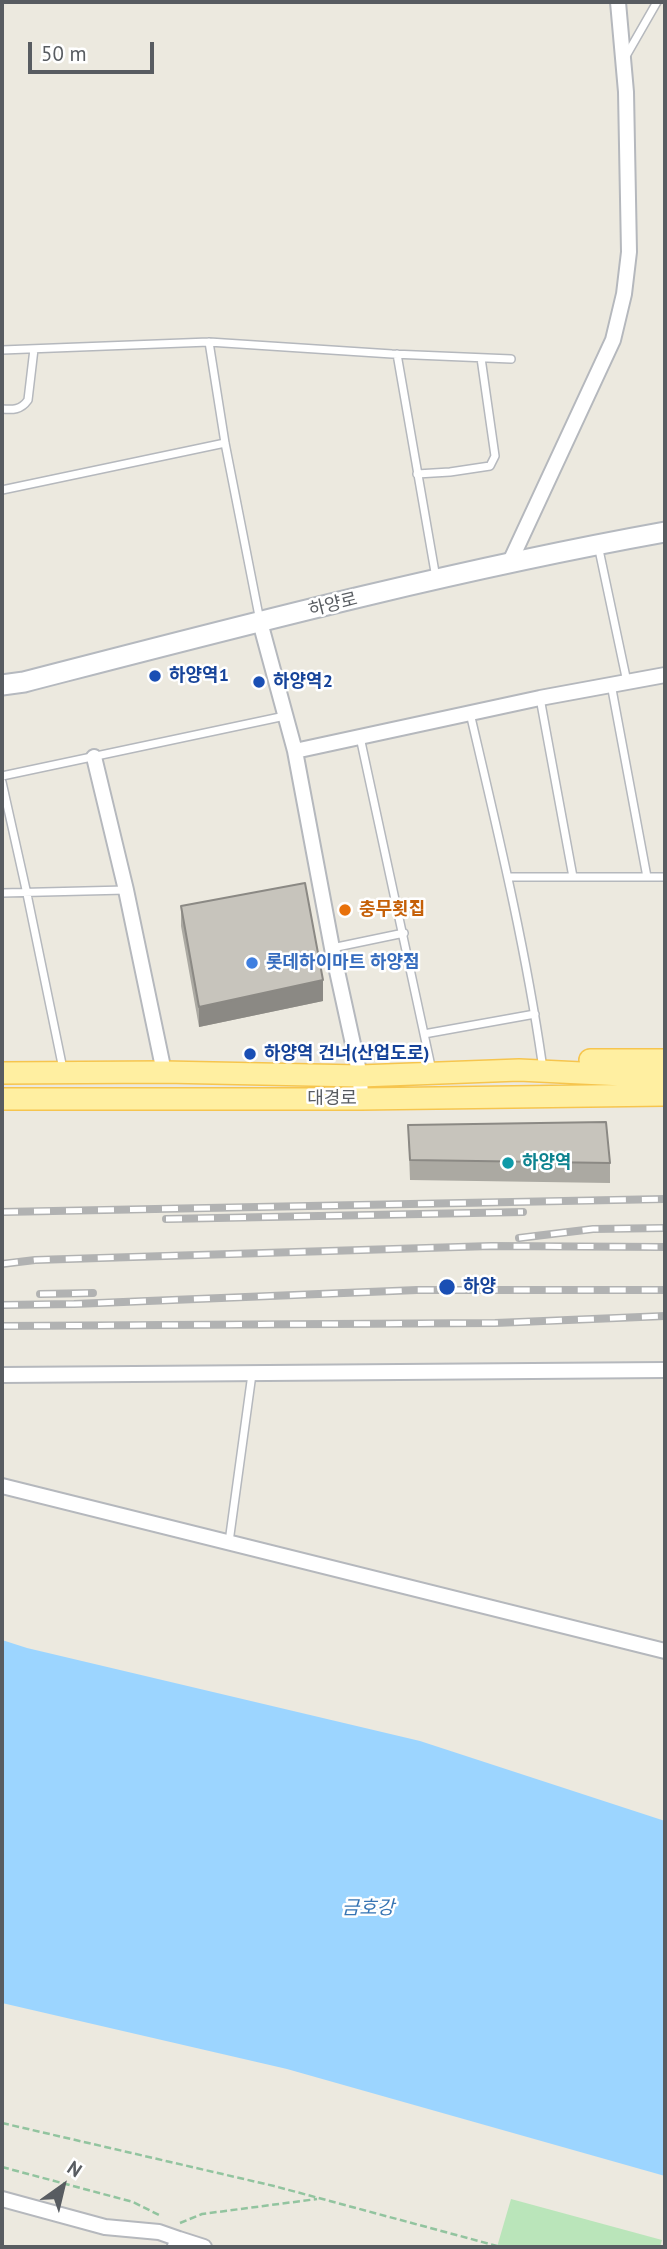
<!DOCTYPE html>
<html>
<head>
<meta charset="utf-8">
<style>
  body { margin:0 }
  #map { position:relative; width:667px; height:2249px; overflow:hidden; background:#ece9df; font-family:"PT Sans",sans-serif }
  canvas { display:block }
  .frame { position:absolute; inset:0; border:4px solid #585c61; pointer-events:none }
  .north { position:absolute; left:28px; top:2151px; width:70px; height:70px; -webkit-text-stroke:5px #fff; paint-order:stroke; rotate:34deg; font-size:19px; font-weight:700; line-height:28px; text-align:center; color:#585c61 }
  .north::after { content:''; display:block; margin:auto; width:24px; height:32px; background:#585c61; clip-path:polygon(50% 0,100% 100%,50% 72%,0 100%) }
  .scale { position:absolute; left:28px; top:42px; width:126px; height:32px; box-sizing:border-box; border:4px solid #585c61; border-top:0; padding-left:9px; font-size:21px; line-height:24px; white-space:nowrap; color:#585c61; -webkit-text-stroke:5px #fff; paint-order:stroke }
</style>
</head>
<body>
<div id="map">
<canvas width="667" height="2249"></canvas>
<div class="frame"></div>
<div class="north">N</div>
<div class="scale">50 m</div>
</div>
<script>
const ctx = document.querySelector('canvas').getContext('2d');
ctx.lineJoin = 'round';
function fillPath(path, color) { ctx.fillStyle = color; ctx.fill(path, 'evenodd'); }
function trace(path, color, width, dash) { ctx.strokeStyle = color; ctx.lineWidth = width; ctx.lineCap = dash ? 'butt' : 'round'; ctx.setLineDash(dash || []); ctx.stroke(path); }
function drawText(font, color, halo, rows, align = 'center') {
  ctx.font = font + ' "PT Sans","Noto Sans KR",sans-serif'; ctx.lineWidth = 5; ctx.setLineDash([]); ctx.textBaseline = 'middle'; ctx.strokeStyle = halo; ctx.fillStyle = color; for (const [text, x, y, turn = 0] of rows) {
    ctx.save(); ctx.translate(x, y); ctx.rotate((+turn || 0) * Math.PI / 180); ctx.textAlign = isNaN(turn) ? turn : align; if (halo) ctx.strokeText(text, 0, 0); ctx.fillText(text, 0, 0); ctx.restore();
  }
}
const green = new Path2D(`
  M511,2199L662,2240L660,2247H497Z`);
const water = new Path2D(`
  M2,1640L27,1648L420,1741L665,1821V2176L287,2069L2,2003Z`);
const path = new Path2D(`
  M2,2123L274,2186L501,2247
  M2,2167L133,2202L159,2215
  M180,2223L202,2214L317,2199`);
const lane = new Path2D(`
  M626,56L657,2
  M209,342L225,443L260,621
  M2,350L209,342L392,354L511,359
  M397,354L436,578
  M2,409C13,410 21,410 28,400L34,349
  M417,474L450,472L490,466L495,456L481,358
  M2,490L225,443
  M598,545L627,682
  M611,684L647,877
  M540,698L573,877
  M470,713C497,829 525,944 542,1062
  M360,737L432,1071
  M2,776L285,716
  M2,782L27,894L63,1069
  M509,877H665
  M2,893L126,890
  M332,948L404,933
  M424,1034L535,1014
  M229,1542L252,1374`);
const street = new Path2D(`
  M509,564L613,340L624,294L629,252L626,92L618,2
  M260,622L295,751L332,948L360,1076L361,1099
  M295,751L540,698L665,675
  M94,757L126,890L164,1072
  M2,1375L665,1370
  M2,1486L665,1651
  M2,2199L105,2227L159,2232L179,2239
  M175,2246L179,2239L204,2247`);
const secondary = new Path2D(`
  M2,685L24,682C237,627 449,571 665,532`);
const primary = new Path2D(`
  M590,1060H665
  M2,1073L164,1072L360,1076L519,1070L665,1077
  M2,1099H361L665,1095`);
const rail = new Path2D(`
  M2,1212L665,1199
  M166,1219L523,1212
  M519,1238L593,1229L665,1228
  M2,1264L35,1260L491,1246L665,1247
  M40,1294L93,1293
  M2,1305L74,1304L417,1290H665
  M2,1326L495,1323L665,1316`);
const wall = new Path2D(`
  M181,906L323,1001L199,1027L181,926Z
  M408,1125L610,1163V1183L410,1180Z`);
const shadedWall = new Path2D(`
  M323,980V1001L199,1027V1007Z`);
const building = new Path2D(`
  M305,883L323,980L199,1007L181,906Z
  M606,1122L610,1163L410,1160L408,1125Z`);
const markers = [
  [155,676,7,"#1a4fb4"],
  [259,682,7,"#1a4fb4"],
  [345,910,7,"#e8710a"],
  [252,963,7,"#3f7fe0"],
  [250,1054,7,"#1a4fb4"],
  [508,1163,7,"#0f9aa8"],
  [447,1287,9,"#1a4fb4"]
];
const streetNames = [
  ["하양로",333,605,-14],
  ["대경로",332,1099]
];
const transitNames = [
  ["하양역1",169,676],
  ["하양역2",273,682],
  ["하양역 건너(산업도로)",264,1054],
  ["하양",463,1287]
];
const foodNames = [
  ["충무횟집",359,910]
];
const shopNames = [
  ["롯데하이마트 하양점",266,963]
];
const cultureNames = [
  ["하양역",522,1163]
];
const waterNames = [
  ["금호강",368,1909]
];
fillPath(green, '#bae5ba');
fillPath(water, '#9cd5ff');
trace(lane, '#b5b8bd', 10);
trace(street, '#b5b8bd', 18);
trace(secondary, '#b5b9bf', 23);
trace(primary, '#f6c54e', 24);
trace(path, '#92c49f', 2.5, [7, 3.5]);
trace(lane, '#fff', 7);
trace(street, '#fff', 14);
trace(secondary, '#fff', 19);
trace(primary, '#ffefa1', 21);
trace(rail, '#b1b2b2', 8);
trace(rail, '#fff', 5, [16]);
fillPath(wall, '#aba9a2');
fillPath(shadedWall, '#8b8984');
fillPath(building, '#c7c4bc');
trace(building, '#8b8984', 2);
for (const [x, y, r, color] of markers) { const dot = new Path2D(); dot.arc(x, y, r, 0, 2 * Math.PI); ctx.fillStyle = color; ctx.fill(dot); trace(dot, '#fff', 2.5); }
drawText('18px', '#585c61', '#fff', streetNames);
drawText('bold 18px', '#164399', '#fff', transitNames, 'left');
drawText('bold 18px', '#c56008', '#fff', foodNames, 'left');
drawText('bold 18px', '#366cbe', '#fff', shopNames, 'left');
drawText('bold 18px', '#0d838f', '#fff', cultureNames, 'left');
drawText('italic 19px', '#3775b4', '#fff', waterNames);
</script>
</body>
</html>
